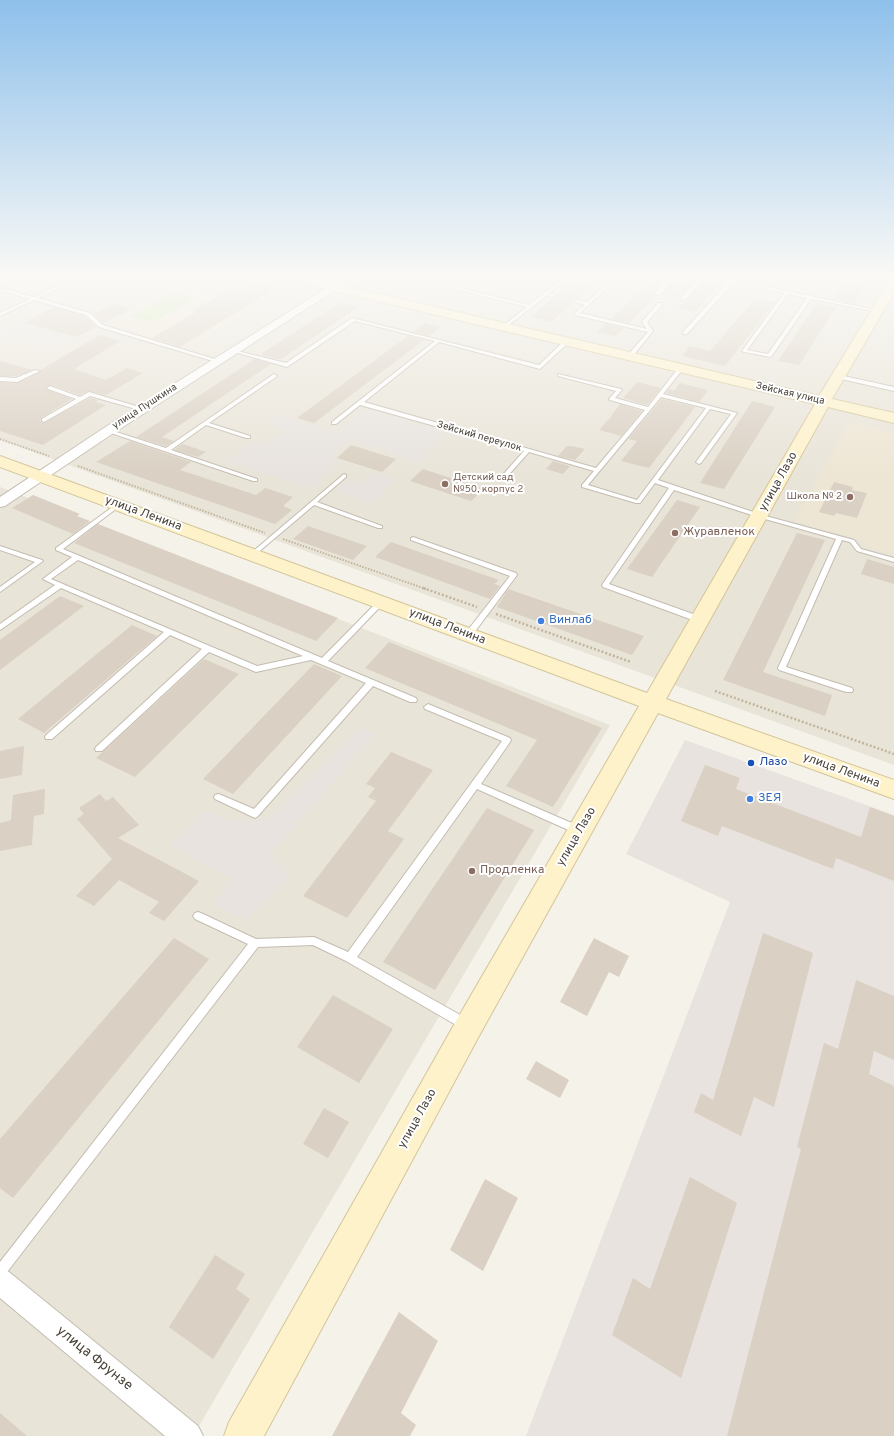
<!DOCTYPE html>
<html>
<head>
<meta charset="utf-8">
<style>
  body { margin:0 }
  canvas { display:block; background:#f5f2ea }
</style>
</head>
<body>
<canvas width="894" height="1436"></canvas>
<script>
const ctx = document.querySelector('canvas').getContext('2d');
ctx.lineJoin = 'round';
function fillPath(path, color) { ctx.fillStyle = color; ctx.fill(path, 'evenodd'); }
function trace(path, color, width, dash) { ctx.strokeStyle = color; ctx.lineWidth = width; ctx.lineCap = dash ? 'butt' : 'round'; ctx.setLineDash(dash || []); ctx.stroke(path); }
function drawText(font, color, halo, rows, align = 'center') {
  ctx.font = font + ' Overpass,sans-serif'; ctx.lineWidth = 4; ctx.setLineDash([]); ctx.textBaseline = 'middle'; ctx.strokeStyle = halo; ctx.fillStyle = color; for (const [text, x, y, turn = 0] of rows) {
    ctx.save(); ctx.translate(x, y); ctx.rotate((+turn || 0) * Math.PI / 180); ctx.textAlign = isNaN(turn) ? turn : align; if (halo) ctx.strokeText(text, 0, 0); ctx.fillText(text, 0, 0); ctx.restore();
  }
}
const residential = new Path2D(`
  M0,276H894V765L0,440Z
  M0,487L610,725L193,1436H0Z`);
const industrial = new Path2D(`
  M49,305L87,315L61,340L49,346L0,332V329Z
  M368,408L448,433L419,462L351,439L330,457L337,462L313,489L227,462L252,442L263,446L283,431L267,425L279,415L337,432Z
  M373,472L397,479L372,503L335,492L347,481L360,484Z
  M360,726L376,733L271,854L290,876L246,920L213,903L231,880L170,845L202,811L232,820L268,819Z
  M685,740L894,815V1436H526L730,902L626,854Z`);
const education = new Path2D(`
  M177,288L256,307L183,350L142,338L135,330L110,322Z
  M849,422L894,433V554L873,549L858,539L794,521Z`);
const green = new Path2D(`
  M176,292L197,298L153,322L131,316Z`);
const building = new Path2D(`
  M581,276H602L577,299L571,300L572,303L551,322L531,317L552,298H557V294L567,284L570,285Z
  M657,276H670L654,292V296H656L629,323L611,319Z
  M677,276H699L680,298L662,294Z
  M849,276H870L854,303L834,299Z
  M259,283L277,287L180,347L152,338L196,312L192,311L234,287L247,290Z
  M702,283L719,286L695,312L678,308Z
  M756,298L775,302L725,366L682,356L689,346L710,351Z
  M341,302L359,307L281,359H278L261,355L264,354L262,353Z
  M817,303L836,307L799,365L778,361Z
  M114,304L131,309L103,323L93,314Z
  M54,307L85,316L96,327L77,337L25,323Z
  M425,323L441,327L429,336L413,332Z
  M606,324L624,328L615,336L597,332Z
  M99,335L120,341L74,369L106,380L127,368L143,373L106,395L89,391L80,395L51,385L46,387L48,390L72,399L41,418L40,421L43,423L90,398L98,400L95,402L106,405L43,445L0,431V382L18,383L41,372V370Z
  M408,336L424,340L314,423L297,418Z
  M255,359L271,364L162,437L174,441L166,446L136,437Z
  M0,361L32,370L16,376H0Z
  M637,382L661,388L647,405L623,398Z
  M680,383L708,390L699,402L666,393L669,389L674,391Z
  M662,399L695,407L649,468L621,461L637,441L628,439Z
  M752,401L775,407L724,489L700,483Z
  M620,404L642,411L621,436L599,430L612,416H611Z
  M130,441L191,462L180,470L256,495L265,488L293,497L283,506L292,510L275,524L96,462Z
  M183,444L206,452L198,457L174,450Z
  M351,445L396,459L382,472L337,458Z
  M567,446H572L585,449L575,460L558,456Z
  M553,461L570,466L563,474L546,469Z
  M423,469L484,489L471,501L410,481Z
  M834,482L853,487L852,490L867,493L857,518L836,513L834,516L819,512Z
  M33,495L80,514L77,516L90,521L73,534L12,508Z
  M677,500L700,507L652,577L627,569Z
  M98,524L338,618L316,641L74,543Z
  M308,526L367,546L353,560L293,539Z
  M797,533L825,540L763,672L832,695L825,716L723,680Z
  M391,542L499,580L494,584L500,586L490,599L375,557Z
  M867,559L894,567V584L861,574Z
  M508,589L644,636L632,655L497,607Z
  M60,596L84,606L0,670V640Z
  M132,625L157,636L44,733L18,719Z
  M389,642L602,728L553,807L506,786L537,740L365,668Z
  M204,659L239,674L135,777L96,758Z
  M314,664L342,676L233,794L203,779Z
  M24,746L22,775L0,779V751Z
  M391,752L433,770L388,831L404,839L347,918L303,896L376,801L368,797L375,788L366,784Z
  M705,765L740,778L736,789L861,837L870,807L894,816V881L836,858L833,869L722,826L718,836L681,821Z
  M45,789L44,814L34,816L32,845L0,851V823L11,820L13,795Z
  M100,794L106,801L113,797L139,825L118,838L199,881L164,921L149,913L159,902L119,880L94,906L76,896L112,859L77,819L84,814L79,808Z
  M487,808L534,830L435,990L383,962Z
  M763,933L813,953L774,1107L754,1097L741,1136L694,1112L701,1093L713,1100Z
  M174,938L209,959L13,1198L0,1188V1139Z
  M594,938L629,956L619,977L609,972L587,1016L560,1002Z
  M856,980L894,996V1060L874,1051L869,1074L894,1086V1436H727L801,1149L797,1147L824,1043L838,1049Z
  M333,995L393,1029L359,1083L297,1047Z
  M536,1061L569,1080L560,1098L526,1079Z
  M324,1108L349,1122L328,1158L303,1144Z
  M690,1177L737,1203L681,1378L612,1335L633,1278L650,1289Z
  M485,1179L518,1198L483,1271L450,1250Z
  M215,1255L245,1274L236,1289L250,1299L213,1359L169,1327Z
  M399,1312L438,1341L401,1413L416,1425L410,1436H332Z
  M0,1413L27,1436H0Z`);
const pathFar2 = new Path2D(`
  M26,282L40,276`);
const pathFar1 = new Path2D(`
  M0,439L49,456
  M78,466L265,533
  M283,539L426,589`);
const path = new Path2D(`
  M423,588L477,607
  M496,614L631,662
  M715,691L894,754`);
const lane = new Path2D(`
  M78,276H83L38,298L90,313L103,325L221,361L216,362L99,327L86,315L34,300L0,316V313L30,299L0,290V288L34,297Z
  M544,276L562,278L565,276H569L548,294L556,295V297L546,296L505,328H503V326L527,307L454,289L464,282L466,283L460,288L529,305L560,280Z
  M616,276H620L580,313L647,329L642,322L658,303H662V305L647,322L653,331L632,357L630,358L627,356L648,332L575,315V313L585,305L572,301L574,300L587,302Z
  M672,276H676L659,295H655V293Z
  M709,276L787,291L880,311L878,312L811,299L771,357L744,352L742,351L784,293L733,283L687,334H683V332L728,282L709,278L701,282L685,300H681V298L697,280ZM788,294L807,298L768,354L747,350Z
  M751,276H755L752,278L750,277Z
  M829,276H833L827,286H823V285Z
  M352,318L539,365L565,340H569V342L540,369L439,342L364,402L596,468L645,410L610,400L609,399L616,391L558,376V374L621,389L622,390L615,398L648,407L679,367H683V369L663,394L737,413L701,463L699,464L696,462L731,414L710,409L658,480L762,515L854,540L861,549L894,558V562L857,551L850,542L842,540L786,667L852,688L853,690L852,692H846L779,670L778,668L836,539L758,517L674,490L609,584L704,618L705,620L704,622H698L603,587L602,585L669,488L655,483L640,503H636L582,487V485L594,471L529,452L504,480H500V478L524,451L360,405L336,424H332V422L435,341L355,321L287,367L231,351L233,350L286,363ZM661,397L706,408L637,500L588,485Z
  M35,370L40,371L17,382L0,381V377L16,378Z
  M274,374L277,376L276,377L209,423L250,436V438H246L206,425L171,450L257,479V481H253L105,431L110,430L166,448Z
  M839,375L894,387V391L837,378V376Z
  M50,386L80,397L89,392L146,409L143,411L90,396L44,422L42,421V419L76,399L48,389L47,388Z
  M344,474L346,475V477L317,502L382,526V528H378L314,505L255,555H251V553Z
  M118,503L120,504V506L63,549L322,658L379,600H383L385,602L383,604L328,661L416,698L417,700L416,702H410L373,686L258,816L255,818L215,799L214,797L215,795L218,794L221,795L254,809L366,683L311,660L256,672L209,652L102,751H96L95,749L96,747L202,649L170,635L52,739H46L45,737L46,735L164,632L61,588L0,630V624L55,585L43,579L72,557L56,550V548ZM78,560L303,656L257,666L51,579Z
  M413,537L516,573L517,575L471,637H465L464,635L510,576L411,540V538Z
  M0,546L42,560L43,561L0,592V587L35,562L0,550Z
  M428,704L510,738L511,740L510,742L481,784L581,827L582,830L581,833L578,834L575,833L477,789L357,957L471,1021L472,1025L471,1029L467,1030L463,1029L346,961L313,945L258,947L4,1276L0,1278V1262L248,944L195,919L193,916L195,913L198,912L201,913L256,939L314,937L348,952L502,741L425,709L424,707Z`);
const street = new Path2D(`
  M346,276H357L112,434L5,506L0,507V497L104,428Z
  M0,1268L9,1272L198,1426L203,1436H165L0,1298Z`);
const secondary = new Path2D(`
  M6,276H21L19,279L0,287V278Z
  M282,276H302L819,396L888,283L894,279V293L832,399L894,413V423L828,407L666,699L894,780V799L658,713L479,1036L264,1436H224L229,1422L459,1016L639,706L0,467V456L647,693L815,404L288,280Z`);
const markers = [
  [445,484,4,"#8d6e63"],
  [850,497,4,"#8d6e63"],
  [675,533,4,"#8d6e63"],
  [541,621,4,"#3f7fe0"],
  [751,763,4,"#1a4fb4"],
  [750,799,4,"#3f7fe0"],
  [472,871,4,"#8d6e63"]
];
const farStreetnames = [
  ["Зейская улица",790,394,13],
  ["улица Пушкина",145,407,-33],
  ["Зейский переулок",479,437,16]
];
const farEducationnames = [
  ["Детский сад",453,478],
  ["№50, корпус 2",453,490],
  ["Школа № 2",842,497,"right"]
];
const streetNames = [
  ["улица Лазо",779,482,-61],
  ["улица Ленина",143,514,20],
  ["улица Ленина",447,627,21],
  ["улица Ленина",841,771,20],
  ["улица Лазо",577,837,-60],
  ["улица Лазо",418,1119,-61]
];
const educationNames = [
  ["Журавленок",683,533],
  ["Продленка",480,871]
];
const shopNames = [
  ["Винлаб",549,621],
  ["ЗЕЯ",758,799]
];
const transitNames = [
  ["Лазо",759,763]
];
const nearStreetnames = [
  ["улица Фрунзе",94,1359,39]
];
fillPath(residential, '#e9e4d8');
fillPath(industrial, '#e8e3de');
fillPath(education, '#eee6d4');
fillPath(green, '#d1e8b4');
fillPath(building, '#dad0c3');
trace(lane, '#c4bcb0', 2);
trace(street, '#c4bcb0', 2);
trace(secondary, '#d4c59a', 2);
trace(pathFar2, '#c2b59e', 1.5, [1, 1]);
trace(pathFar1, '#c2b59e', 2, [1.5, 1.5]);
trace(path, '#c2b59e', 2.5, [2, 2]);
fillPath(lane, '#fff');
fillPath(street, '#fff');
fillPath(secondary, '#fef2cb');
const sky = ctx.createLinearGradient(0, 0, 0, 477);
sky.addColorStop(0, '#8ec0eb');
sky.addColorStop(0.58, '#faf9f6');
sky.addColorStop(1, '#faf9f600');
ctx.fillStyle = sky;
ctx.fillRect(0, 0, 894, 477);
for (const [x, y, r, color] of markers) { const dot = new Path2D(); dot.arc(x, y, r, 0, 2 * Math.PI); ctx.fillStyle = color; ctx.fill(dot); trace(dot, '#fff', 1.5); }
drawText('10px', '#494238', '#fff', farStreetnames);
drawText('10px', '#785e54', '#fff', farEducationnames, 'left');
drawText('12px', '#494238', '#fff', streetNames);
drawText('12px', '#785e54', '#fff', educationNames, 'left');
drawText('12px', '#366cbe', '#fff', shopNames, 'left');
drawText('12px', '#164399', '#fff', transitNames, 'left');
drawText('14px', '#494238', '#fff', nearStreetnames);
</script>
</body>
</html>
